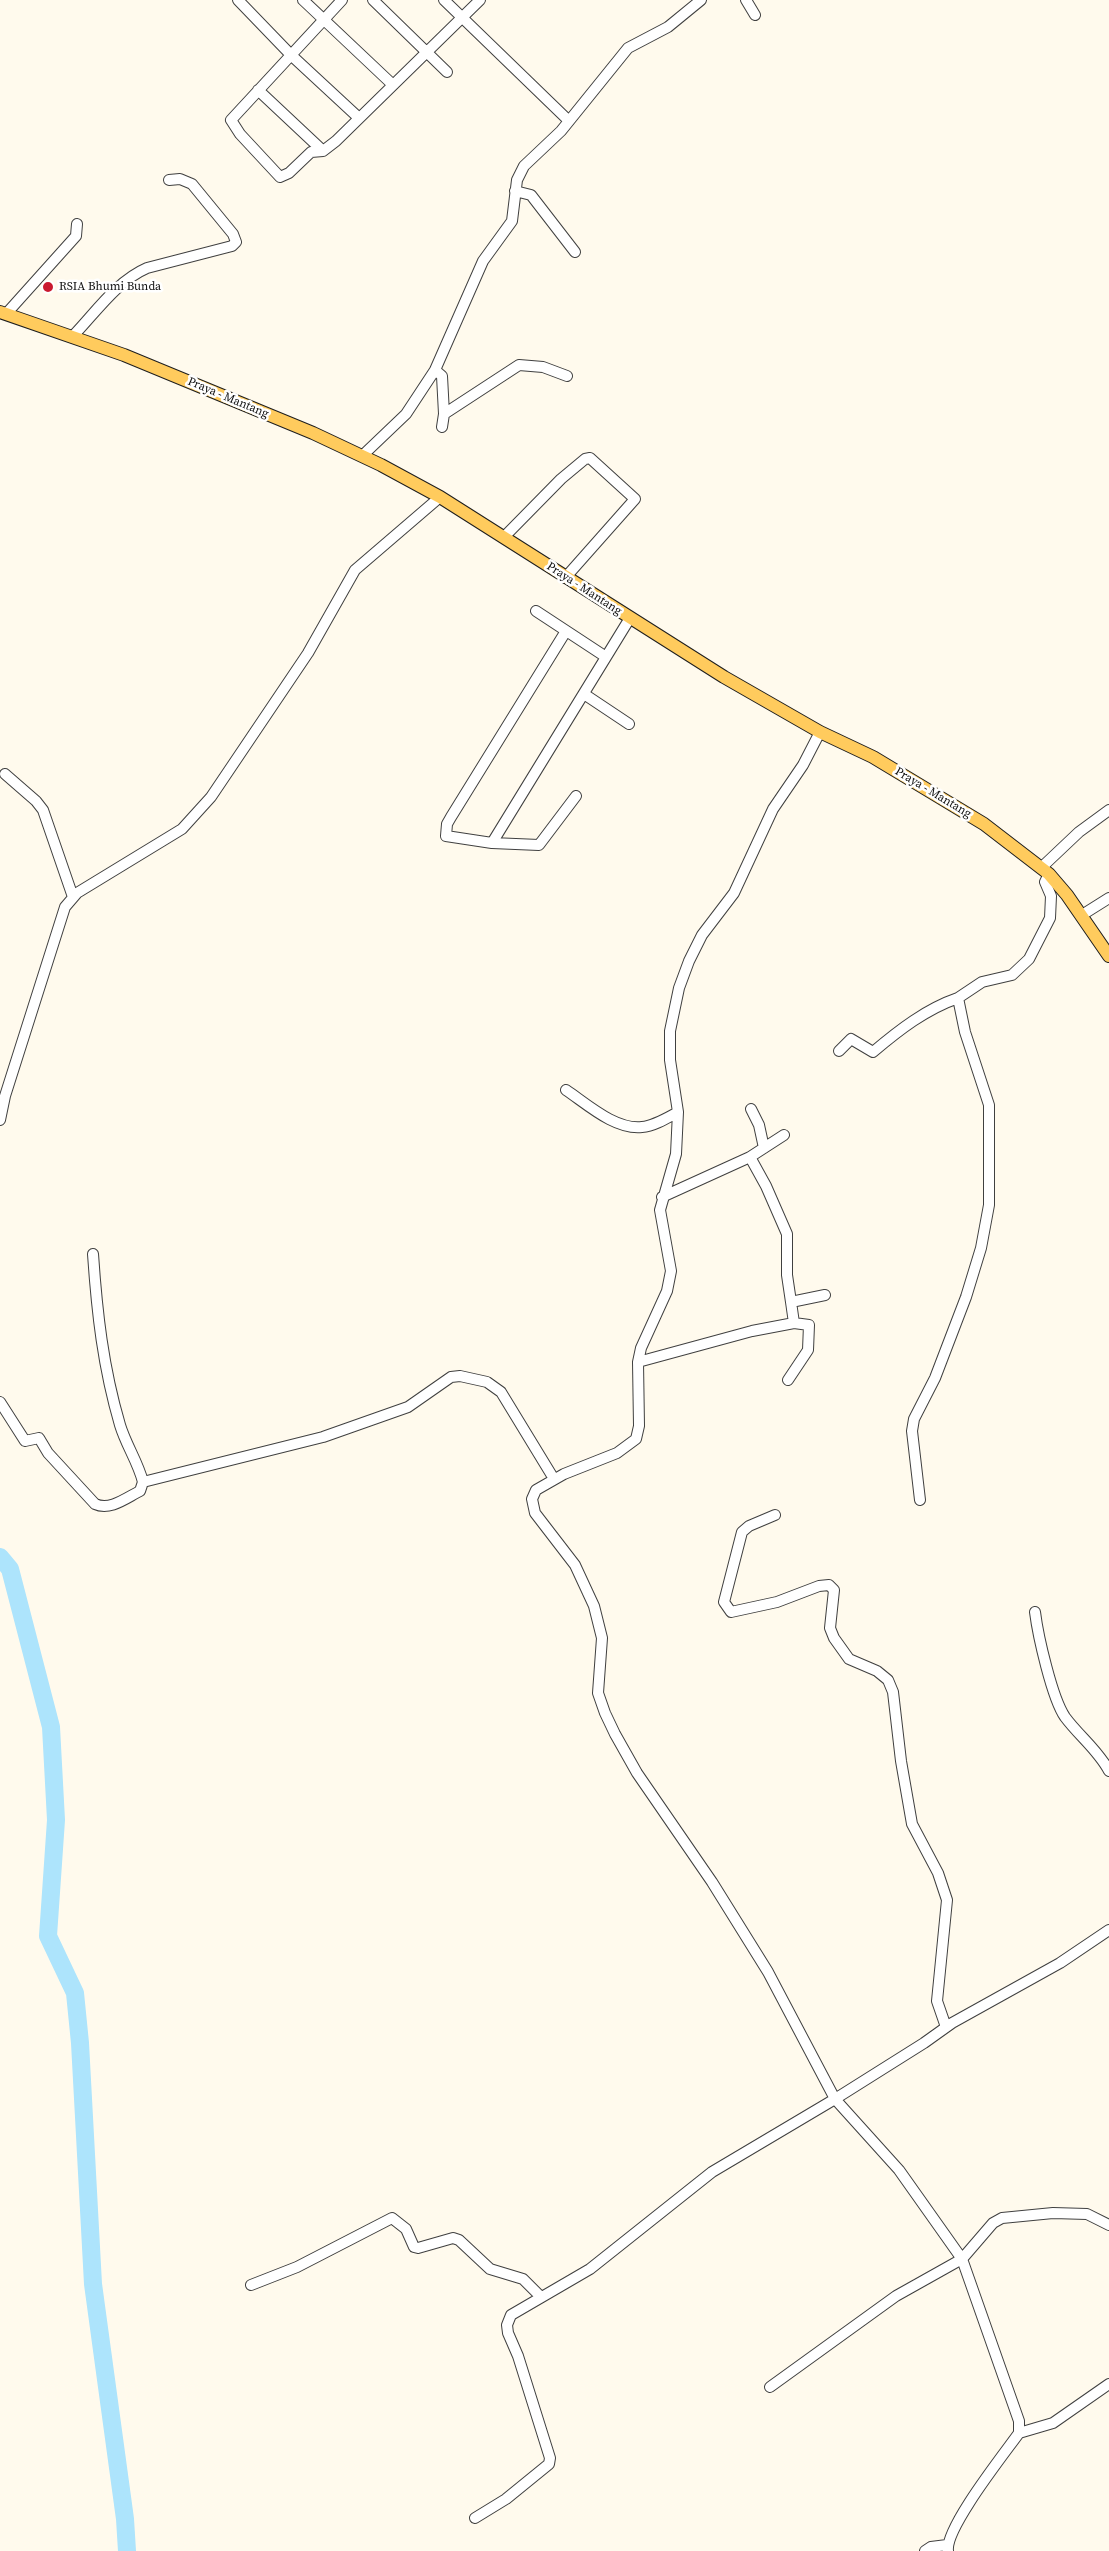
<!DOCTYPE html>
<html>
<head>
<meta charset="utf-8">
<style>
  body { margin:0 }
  canvas { display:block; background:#fffaed }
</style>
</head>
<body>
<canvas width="1109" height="2551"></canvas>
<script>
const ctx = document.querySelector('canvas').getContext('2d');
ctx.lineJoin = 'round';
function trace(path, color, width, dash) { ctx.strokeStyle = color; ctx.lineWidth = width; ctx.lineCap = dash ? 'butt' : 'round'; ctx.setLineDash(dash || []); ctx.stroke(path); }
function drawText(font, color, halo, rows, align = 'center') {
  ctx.font = font + ' "Source Serif 4",serif'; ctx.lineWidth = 5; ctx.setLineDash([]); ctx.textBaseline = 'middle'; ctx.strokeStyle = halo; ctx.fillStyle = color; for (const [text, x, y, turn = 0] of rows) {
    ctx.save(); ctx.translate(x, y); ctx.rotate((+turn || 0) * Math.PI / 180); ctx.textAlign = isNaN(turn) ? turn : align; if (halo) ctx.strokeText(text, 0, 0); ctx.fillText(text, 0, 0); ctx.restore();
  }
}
const river = new Path2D(`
  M0,1557L10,1569L51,1727L56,1820L48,1936L75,1993L80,2043L93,2284L125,2519L127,2551`);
const minor = new Path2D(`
  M238,0L291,55L359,118
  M303,0L393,85
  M342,0L231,120L240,134L280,177L289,173L311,152L323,151L336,141L480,0
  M373,0L447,72
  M444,0L569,121
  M746,0L755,15
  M258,90L323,151
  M515,191L531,195L575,252
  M6,314L76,236L77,224
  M73,336C96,312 117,281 147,268L232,246L236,242L233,234L192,184L180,179L169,180
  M435,370L442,376L444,414L442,427
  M444,414L519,365L543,367L567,376
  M362,456L406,414L435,370L483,261L512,221L517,180L524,166L561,131L628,48L668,27L701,0
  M504,537L561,479L585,459L590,458L635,499L565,578
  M536,611L606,657
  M566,631L451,817L447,824L446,836L492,843L539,845L576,796
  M584,694L629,724
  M820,732L803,765L773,809L734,893L702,935L689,961L679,988L670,1031V1060L678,1112L676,1154L660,1210L671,1271L667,1291L641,1348L638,1362L639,1426L636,1439L617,1453L564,1474L536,1490L532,1499L535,1513L575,1565L594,1606L602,1638L598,1693L605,1713L615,1734L637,1773L712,1882L768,1972L835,2099L899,2170L962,2259L1019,2421V2433C1004,2454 945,2528 948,2551
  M5,774L36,801L43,810L73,897
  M492,843L630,618
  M1042,867L1079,832L1109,810
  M1082,915L1109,898
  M839,1051L851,1039L873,1052C899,1030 926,1009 958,998
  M566,1090C587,1104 615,1130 642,1127C654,1126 667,1118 678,1112
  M751,1109L759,1125L764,1148
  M0,1120L5,1096L65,907L77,893L182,829L211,797L308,653L355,570L440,497
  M750,1157L766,1186L787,1234V1275L791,1302
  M662,1197L750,1157L784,1135
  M93,1254C97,1313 103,1367 120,1425C126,1445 138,1462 143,1482
  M638,1362L752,1331L794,1323L791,1302L825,1295
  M788,1380L808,1350L809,1325L794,1323
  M0,1402L25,1441L39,1438L48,1453L95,1504C110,1511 126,1498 140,1491L143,1482L323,1437L408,1407L451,1377L460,1376L487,1382L501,1392L554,1479
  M920,1500L912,1431L914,1419L935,1378L966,1297L981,1248L989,1205V1105L965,1032L958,998L982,982L1012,975L1029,959L1050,918L1051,896L1045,882L1049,874
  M775,1515L749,1526L742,1532L724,1602L731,1612L777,1602L819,1586L829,1585L834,1590L830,1628L834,1638L849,1659L877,1671L888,1680L893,1692L901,1761L912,1824L938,1873L947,1900L937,2001L946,2027
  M1035,1612C1038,1636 1052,1698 1065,1717C1079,1736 1098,1750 1109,1771
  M251,2285L297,2267L392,2218L406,2229L414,2247L418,2248L453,2238L459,2240L490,2269L523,2279L541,2297
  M770,2387L896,2296L962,2259L993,2223L1002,2218L1053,2213L1087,2214L1109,2225
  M1019,2433L1053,2423L1109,2384
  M475,2518L506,2499L549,2464L550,2458L518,2356L508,2333L507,2325L511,2315L590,2269L712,2172L835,2099L924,2043L952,2023L1060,1963L1109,1930
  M925,2551L931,2547L947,2545`);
const major = new Path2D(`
  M0,312L124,355L313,433L381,465L440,497L724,677L820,732L873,757L984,824L1049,874L1067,895L1109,956`);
const markers = [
  [48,287,6,"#ca192f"]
];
const poiNames = [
  ["RSIA Bhumi Bunda",59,287]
];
const streetNames = [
  ["Praya - Mantang",228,398,23],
  ["Praya - Mantang",584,589,33],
  ["Praya - Mantang",933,793,31]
];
trace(river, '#ade4fc', 18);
trace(minor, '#404040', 12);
trace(major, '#1e1e1e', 14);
trace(minor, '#fff', 10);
trace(major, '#ffcb5d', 12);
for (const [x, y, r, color] of markers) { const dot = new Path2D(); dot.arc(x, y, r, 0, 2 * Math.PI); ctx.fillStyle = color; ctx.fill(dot); trace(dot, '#fff', 2); }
drawText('12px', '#0d0d0d', '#fff', poiNames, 'left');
drawText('12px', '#0d0d0d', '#fff', streetNames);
</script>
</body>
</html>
